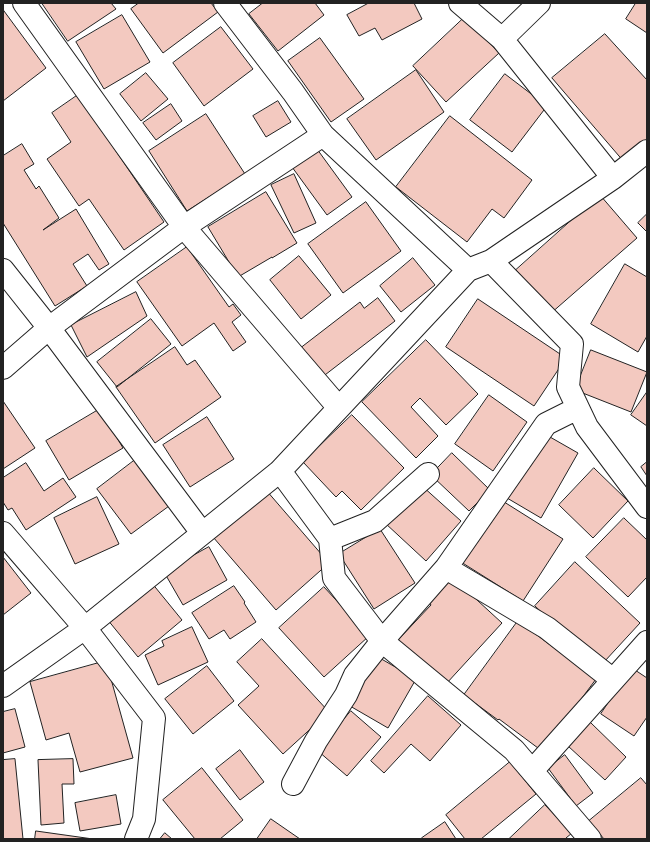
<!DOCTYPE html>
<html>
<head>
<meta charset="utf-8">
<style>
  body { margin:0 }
  #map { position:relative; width:650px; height:842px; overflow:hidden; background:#fff; font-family:Raleway,sans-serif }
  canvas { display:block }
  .frame { position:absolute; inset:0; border:4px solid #222; pointer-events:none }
</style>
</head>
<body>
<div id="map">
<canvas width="650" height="842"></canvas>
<div class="frame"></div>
</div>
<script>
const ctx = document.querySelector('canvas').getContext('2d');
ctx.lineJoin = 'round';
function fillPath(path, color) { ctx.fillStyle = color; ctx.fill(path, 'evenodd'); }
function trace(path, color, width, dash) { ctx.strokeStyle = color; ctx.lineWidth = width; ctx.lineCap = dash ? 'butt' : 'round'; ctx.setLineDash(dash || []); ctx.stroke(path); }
const building = new Path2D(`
  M42,3H111L116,9L68,41Z
  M139,3H211L218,12L163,53L131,9Z
  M263,3H315L324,15L278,51L249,14Z
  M369,3H414L422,19L382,40L375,28L359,36L347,15Z
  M636,3H647V33L626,19Z
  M4,11L46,68L3,101V12Z
  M122,15L150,62L104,89L76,42Z
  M465,17L499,53L446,102L413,66Z
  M221,27L253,69L204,106L173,63Z
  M605,34L647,80V145L625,163L552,78Z
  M320,38L364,99L331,122L288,61Z
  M416,70L444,112L376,160L347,119Z
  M146,73L168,99L141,121L120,94Z
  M505,74L547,106L512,152L470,120Z
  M78,95L164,222L124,250L89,199L79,206L47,159L71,142L52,113Z
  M278,101L291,122L266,137L253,116Z
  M171,104L182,121L156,140L143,123Z
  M206,114L245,174L187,211L149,151Z
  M450,116L532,180L504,218L492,209L467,242L396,187Z
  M22,144L34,164L24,170L36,189L39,186L59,218L43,230L76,209L109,264L99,270L88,254L73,264L87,286L55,306L3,223V156Z
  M317,149L352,197L327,215L292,167Z
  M294,174L316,223L294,233L271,185Z
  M266,192L297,243L272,258V257L238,277L208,227Z
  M600,195L637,238L550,314L529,285L516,270Z
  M366,202L401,251L343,293L308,244Z
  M647,214V232L638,223Z
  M187,247L229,307L233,304L241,315L232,322L246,342L233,351L214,323L182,346L137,282Z
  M299,256L331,295L301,319L270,280Z
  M413,258L435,285L401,312L380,286Z
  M625,264L647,277V336L638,352L591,324Z
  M136,292L147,316L87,357L71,325Z
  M378,298L395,321L321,378L299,349L360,302L364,308Z
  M478,299L566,358L534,406L446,347Z
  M151,319L171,344L117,387L97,362Z
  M426,340L478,394L446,425L420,398L411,407L438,436L416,458L362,402Z
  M175,347L187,365L195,360L221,397L155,443L116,387Z
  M591,350L647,372L631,412L575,390Z
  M647,392V426L631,415Z
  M489,395L527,422L493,471L455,444Z
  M3,401L35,448L3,469Z
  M100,409L123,448L69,480L46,441Z
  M352,415L404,468L361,510L342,491L336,497L303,462Z
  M207,417L234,459L190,487L163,445Z
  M543,433L578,453L541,518L507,498Z
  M452,453L490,490L469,511L431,475Z
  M135,460L169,506L131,534L97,489Z
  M647,462V476L641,467Z
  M26,463L44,491L63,478L76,497L26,530L12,508L8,510L3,502V478Z
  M594,468L628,501L593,538L559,505Z
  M421,485L461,521L426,561L385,523Z
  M266,490L329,563L276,610L213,537Z
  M97,497L119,544L75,564L54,518Z
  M501,500L563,539L523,601L461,562Z
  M624,518L647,540V577L628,597L586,557Z
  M380,529L415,583L374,609L339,554Z
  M209,547L227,580L183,605L164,572Z
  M3,557L31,593L3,615Z
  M575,562L640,623L604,662L578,638L574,643L535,606Z
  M452,577L502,623L446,684L397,641L431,605L429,602Z
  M151,582L182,620L138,657L107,619Z
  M234,586L245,602L244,603L256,622L230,639L224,630L209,639L192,613Z
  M324,587L369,636L324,677L279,628Z
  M518,621L596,679L560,728L542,751L499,719L498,720L464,695Z
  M192,627L208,662L158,685L145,655L164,646L162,641Z
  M262,639L329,712L283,754L238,705L259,686L237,662Z
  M378,657L416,679L388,728L350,706Z
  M106,661L133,758L80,772L69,733L46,740L30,682Z
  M207,666L234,701L193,734L165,699Z
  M632,668L647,678V717L634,736L601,714Z
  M428,696L461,725L430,761L411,744L384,773L371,761Z
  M15,709L25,747L3,753V712Z
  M351,711L381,737L347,776L318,751Z
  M590,722L626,757L605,780L568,746Z
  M240,750L264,782L240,800L216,769Z
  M565,755L593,793L576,806L548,768Z
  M15,759L23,839H3V760Z
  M73,759L74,784H62L64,823L41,825L38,760Z
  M510,762L536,794L481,839H465L446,815Z
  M202,768L243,820L220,839H195L163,800Z
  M641,778L647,785V839H604L589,821Z
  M116,795L121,824L80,831L75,803Z
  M545,805L572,833L566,838L567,839H509Z
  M271,819L300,839H257Z
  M445,822L456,839H423L422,838Z
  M36,831L93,839H35Z
  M165,833L172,839H160Z`);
const minor = new Path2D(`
  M24,3L184,227L339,408
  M225,3L293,92L323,135L468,270
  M460,3L502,39L539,3
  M502,39L613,178
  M491,261L572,344L568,387L587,427L647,507
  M3,270L49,328L202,533
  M3,368L49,328L184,227L323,135
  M280,471L330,539L334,578L382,641L514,750L590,839
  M3,533L85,628L154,718L144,819L136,839
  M330,539L375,521L428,474
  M446,568L547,628L613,680
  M3,686L85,628L280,471L468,270L491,261L613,178L647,151
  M532,771L647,642
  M293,784L316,741L346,695L355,675L382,641L446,568L546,424L578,408`);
fillPath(building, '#f3c9c0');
trace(building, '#222', 1);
trace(minor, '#222', 24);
trace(minor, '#fff', 22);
</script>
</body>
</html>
